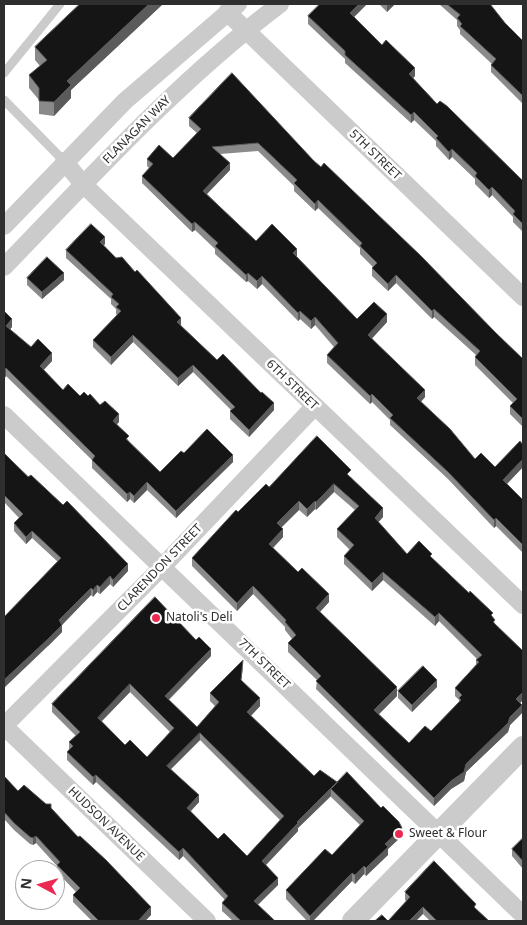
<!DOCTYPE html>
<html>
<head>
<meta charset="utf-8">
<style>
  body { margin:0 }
  #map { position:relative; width:527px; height:925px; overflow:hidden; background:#fff; font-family:"Noto Sans",sans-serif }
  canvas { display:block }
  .frame { position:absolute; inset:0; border:5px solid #2e2e2e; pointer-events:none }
  .north { position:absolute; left:15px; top:860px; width:50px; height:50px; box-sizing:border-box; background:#fff; border:1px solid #ababab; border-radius:50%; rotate:276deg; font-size:14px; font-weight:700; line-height:20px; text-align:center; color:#2e2e2e }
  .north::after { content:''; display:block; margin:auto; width:18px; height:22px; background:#ec2951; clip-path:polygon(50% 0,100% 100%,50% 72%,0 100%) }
</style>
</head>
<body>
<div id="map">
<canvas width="527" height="925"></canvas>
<div class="frame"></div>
<div class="north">N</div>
</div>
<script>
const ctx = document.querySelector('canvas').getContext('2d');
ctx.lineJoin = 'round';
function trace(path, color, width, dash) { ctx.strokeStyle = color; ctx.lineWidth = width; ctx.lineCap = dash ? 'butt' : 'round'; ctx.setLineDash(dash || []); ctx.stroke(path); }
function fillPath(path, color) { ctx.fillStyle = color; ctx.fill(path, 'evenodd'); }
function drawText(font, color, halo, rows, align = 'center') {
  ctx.font = font + ' "Noto Sans",sans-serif'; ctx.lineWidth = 5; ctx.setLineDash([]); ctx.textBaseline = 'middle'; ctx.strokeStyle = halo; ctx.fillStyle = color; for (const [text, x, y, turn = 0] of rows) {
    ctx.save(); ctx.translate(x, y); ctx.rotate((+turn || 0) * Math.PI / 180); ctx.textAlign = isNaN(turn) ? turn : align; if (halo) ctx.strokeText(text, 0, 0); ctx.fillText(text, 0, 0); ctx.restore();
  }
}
const service = new Path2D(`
  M4,73L60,4
  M4,100L64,161`);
const minor = new Path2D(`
  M227,12L523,297
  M64,161L83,184L523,605
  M4,226L125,101L238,4
  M4,267C93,175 178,81 280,4
  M4,415L523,915
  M4,726L162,567L314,407
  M4,726L207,921`);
const tertiary = new Path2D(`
  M353,921L523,747`);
const wall = new Path2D(`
  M80,4H163L71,90V98L54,116L39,114V100L29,88V75L40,66L35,60V47Z
  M320,4H367L354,17L382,45L415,76L413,78L437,104L523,181V232L513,222V217L492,195L489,198L475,184V179L452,157L449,160L436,146V141L414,120L411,123L345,63V59L308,24V16Z
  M379,4H395L387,12Z
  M439,4H490L505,23L523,41V104L491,72V65L492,64L460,34V30L457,26V20Z
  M189,118L314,161L523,359V427L510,414V406L513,403L475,365V357L476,355L434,317L432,319L396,283L388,291L372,276V268L373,267L360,254V248L318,208L315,211L294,191V186L258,151L220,154L230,170L207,194L256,241L297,257L357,319L387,322L372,338L425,397L421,402L475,459L495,467L523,445V467L507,484L523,500V553L496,526L494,528L448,479L390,425V420L372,402L370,404L327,363V355L334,347L315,325L311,329L300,319L298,321L262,284L257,289L248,281L246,282L215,254V249L195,230L192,232L142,183V176L149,168L147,166V159L173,158L197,133L189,126Z
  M105,244L104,245L181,325V326L217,360L274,410L249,437L230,419V411L231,410L193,372L178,386L133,342L111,365L93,347V340L117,315L116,314V309L111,304V299L66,258V250Z
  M27,278L64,280L42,299L27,285Z
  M4,311L12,327L10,329L31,347L52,361L43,370L63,390L80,396H88L100,405L119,422L117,424L129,441L160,472L184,453L233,462L176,518L147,490L134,503L130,499L127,502L92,468V460L6,376L4,379Z
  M4,453L128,571L113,587L110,584L100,594L97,592L93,597L91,595L62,625V632L48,646L58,562L32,538L26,544L14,531V523L19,518L4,502Z
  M351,477L383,517L378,522L407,554L432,558L493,618L523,700L520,703L522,713L510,725L508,732L466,772L464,781L451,789L434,806L316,689L317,680L288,652V643L292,639L285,630V627L253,594L237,611L192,566V558L238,512L269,487ZM334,492L355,510L337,529V537L350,550L344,556V564L372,591L383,580L435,626L439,621L477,659L476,660V665L455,688V696L459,700V702L431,731L409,743L379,714L397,696L320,612L329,602L273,548L283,537L281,527L299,510L307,517L315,509L316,510Z
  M211,656L169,700L197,727L215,706L210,701V693L243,668L241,681L260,706L251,716L314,776L402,836L388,849V855L366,876L364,874L355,884L352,881L313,921H307L286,899V890L332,855L360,825L331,797V796L298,828V831L266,865L278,885L258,905L275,921H233L222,911V903L225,900L183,856L179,860L96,782L93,785L67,760V752L69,749V742L76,736L52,712V704ZM130,692L170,732L147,757L125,745L102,721ZM200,740L280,820L247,856L218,839L191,811L199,802L171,769Z
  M437,687L412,712L398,698V691Z
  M4,776L18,791L51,808L151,915L145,921H92L73,902V895L76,892L57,872V866L36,843L33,845L30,844L14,830L4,819Z
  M523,838V869L512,856V849Z
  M405,892L476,909L489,921H430L423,914L405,900Z`);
const shadedWall = new Path2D(`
  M149,4H163L71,90V98L54,116V102L67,81Z
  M359,4H367L350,21V13Z
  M387,4H395L387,12Z
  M415,68V76L409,82V74Z
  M414,112V120L411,123V115Z
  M452,149V157L449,160V152Z
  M230,163V170L203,198V191Z
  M492,187V195L489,198V190Z
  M318,200V208L315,211V204Z
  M195,222V230L192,232V224Z
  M105,237V244L100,249V242Z
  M297,249V257L293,253Z
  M64,273V280L42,299V292Z
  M248,273V281L246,282V275Z
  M396,275V283L388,291V284Z
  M262,276V284L257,289V281Z
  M434,309V317L432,319V311Z
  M300,311V319L298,321V313Z
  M387,314V322L368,343V335Z
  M315,317V325L311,329V321Z
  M181,318V325L177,329V322Z
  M12,319V327L6,334V326Z
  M133,335V342L111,365V357Z
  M52,353V361L40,374V366Z
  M193,365V372L178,386V378Z
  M6,368V376L4,379V371Z
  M425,390V397L417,406V398Z
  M372,394V402L370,404V396Z
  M274,403V410L249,437V430Z
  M119,414V422L113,428V421Z
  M233,455V462L176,518V511Z
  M523,459V467L503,488V480Z
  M147,482V490L134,503V496Z
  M334,484V492L316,510V502Z
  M130,492V499L127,502V494Z
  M299,501V510L277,532V523Z
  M315,501V509L307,517V509Z
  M383,508V517L375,526V518Z
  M496,518V526L494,528V520Z
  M283,529V537L269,552V544Z
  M32,531V538L26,544V537Z
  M128,564V571L113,587V580Z
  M383,572V580L372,591V583Z
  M110,576V584L100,594V587Z
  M97,585V592L93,597V590Z
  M253,586V594L237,611V603Z
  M91,588V595L62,625V632L48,646L4,688V680L59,620Z
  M329,594V602L316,616V608Z
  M439,613V621L435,626V617Z
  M211,649V656L165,703V696Z
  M437,680V687L412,712V705Z
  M130,684V692L98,725V718Z
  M397,687V696L374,719V710Z
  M523,692V700L516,707V699Z
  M260,698V706L247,720V712Z
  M522,705V713L510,725L508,732L466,772L464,781L451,789L434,806V798Z
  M200,733V740L167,773V766Z
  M96,775V782L93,785V777Z
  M337,782L331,789V796L298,828V831L262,869V861L297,822Z
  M199,795V802L187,815V808Z
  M402,828V836L388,849V855L366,876V868L385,844Z
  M36,836V843L33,845V838Z
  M183,848V856L179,860V852Z
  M364,866V874L355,884V875Z
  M352,873V881L313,921H310V916Z
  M278,878V885L254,908V901Z
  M151,907V915L145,921H138Z
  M423,907V914L416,921H409Z`);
const building = new Path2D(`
  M80,4H149L67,81L71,85L54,102L39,101V88L29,75L47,60L35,47Z
  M320,4H359L350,13L382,45L386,40L415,68L409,74L437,104L440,101L447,106L523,181V224L513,214L515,211L492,187L489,190L475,176L477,173L452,149L449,152L436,138L438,136L414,112L411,115L345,55V51L308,16Z
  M447,4H490L505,23L523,41V96L491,65L496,59L460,26L462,24L457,18L460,15Z
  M232,73L314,161L321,167L324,163L421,256L496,333L523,359V419L510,406L517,399L475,357L480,351L434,309L432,311L396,275L388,284L372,268L377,263L360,246L362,243L318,200L315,204L294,183L297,180L258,143L212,147L230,163L203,191L256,241L272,224L297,249L293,253L357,319L374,302L387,314L368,335L425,390L417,398L450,429L475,459L481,453L495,467L520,441L523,445V459L503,480L523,500V545L496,518L494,520L448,472L390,418L393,415L372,394L370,396L327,355L338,343L315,317L311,321L300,311L298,313L262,276L257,281L248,273L246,275L215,246L218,243L195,222L192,224L142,176L153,164L147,159L159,145L173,158L201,129L189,118Z
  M91,224L105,237L100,242L116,258L122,257L135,272L137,270L181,318L177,322L217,360L223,354L261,393L262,392L274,403L249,430L230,411L235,407L193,365L178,378L133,335L111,357L93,340L121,311L116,307L119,304L111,297L113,294L66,250Z
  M47,257L64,273L42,292L27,278Z
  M4,311L12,319L6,326L31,347L38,339L52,353L40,366L63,390L68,384L80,396L84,392L88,396L90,394L100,405L105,401L119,414L113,421L129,436L126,439L160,472L181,451L184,453L207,429L233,455L176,511L147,482L134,496L130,492L127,494L92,460L95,456L6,368L4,371Z
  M317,436L351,470L347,474L383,508L375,518L407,554L419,541L432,554L430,556L469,593L470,591L493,613L491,615L495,620L493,622L523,651V692L516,699L522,705L510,717L508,723L466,764L464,772L451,781L434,798L316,681L321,676L288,643L296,635L285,622L286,620L253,586L237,603L192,558L236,510L238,512L266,484L269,487ZM334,484L359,506L337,529L354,545L344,556L372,583L383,572L435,617L439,613L482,655L476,660L479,662L455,688L462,695L459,698L461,700L431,731L425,726L409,743L374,710L397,687L316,608L329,594L302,568L298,572L269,544L283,529L277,523L299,501L307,509L315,501L316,502Z
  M4,453L28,477L31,475L63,505L67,501L128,564L113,580L110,576L100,587L97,585L93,590L91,588L59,620L62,625L48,639L4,680V617L61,558L32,531L26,537L14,523L23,514L4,495Z
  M155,597L196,640L199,637L211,649L165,696L197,727L219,702L210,693L243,660L241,680L260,698L247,712L314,776L320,770L337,782L297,822L298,823L262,861L278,878L254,901L275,921H241L222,903L228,896L183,848L179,852L96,775L93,777L67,752L73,746L69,742L80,732L52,704ZM130,684L174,728L147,757L130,740L125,745L98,718ZM200,733L284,816L247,856L224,833L218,839L187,808L199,795L167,766Z
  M423,666L437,680L412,705L398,691Z
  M347,772L381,808L383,806L399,822L402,828L385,844L388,847L366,868L364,866L355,875L352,873L310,916L286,890L325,849L332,855L364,821L331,789Z
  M4,776L18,791L24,785L46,804H51V808L78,837L80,836L106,860L151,907L138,921H99L73,895L80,888L57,865L60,862L36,836L33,838L30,837L14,823L4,812Z
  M523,838V861L512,849Z
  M434,861L476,904L474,907L489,921H437L423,907L409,921H388L410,897L405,892Z
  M382,915L388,921H375Z`);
const markers = [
  [156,618,5,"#ec2951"],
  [399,834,5,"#ec2951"]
];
const streetNames = [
  ["FLANAGAN WAY",137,130,-45],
  ["5TH STREET",375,155,44],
  ["6TH STREET",292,385,44],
  ["CLARENDON STREET",160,568,-46],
  ["7TH STREET",264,664,44],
  ["HUDSON AVENUE",106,824,44]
];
const poiNames = [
  ["Natoli's Deli",166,618],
  ["Sweet & Flour",409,834]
];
trace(service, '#cbcbcb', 9);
trace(minor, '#cbcbcb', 18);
trace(tertiary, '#cbcbcb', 22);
fillPath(wall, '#8a8a8a');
fillPath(shadedWall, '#5b5b5b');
fillPath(building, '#151515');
trace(building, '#5b5b5b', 1);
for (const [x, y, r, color] of markers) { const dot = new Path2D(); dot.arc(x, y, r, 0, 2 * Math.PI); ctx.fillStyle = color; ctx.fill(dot); trace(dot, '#fff', 2); }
drawText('12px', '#2e2e2e', '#fff', streetNames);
drawText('12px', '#2e2e2e', '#fff', poiNames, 'left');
</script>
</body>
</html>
